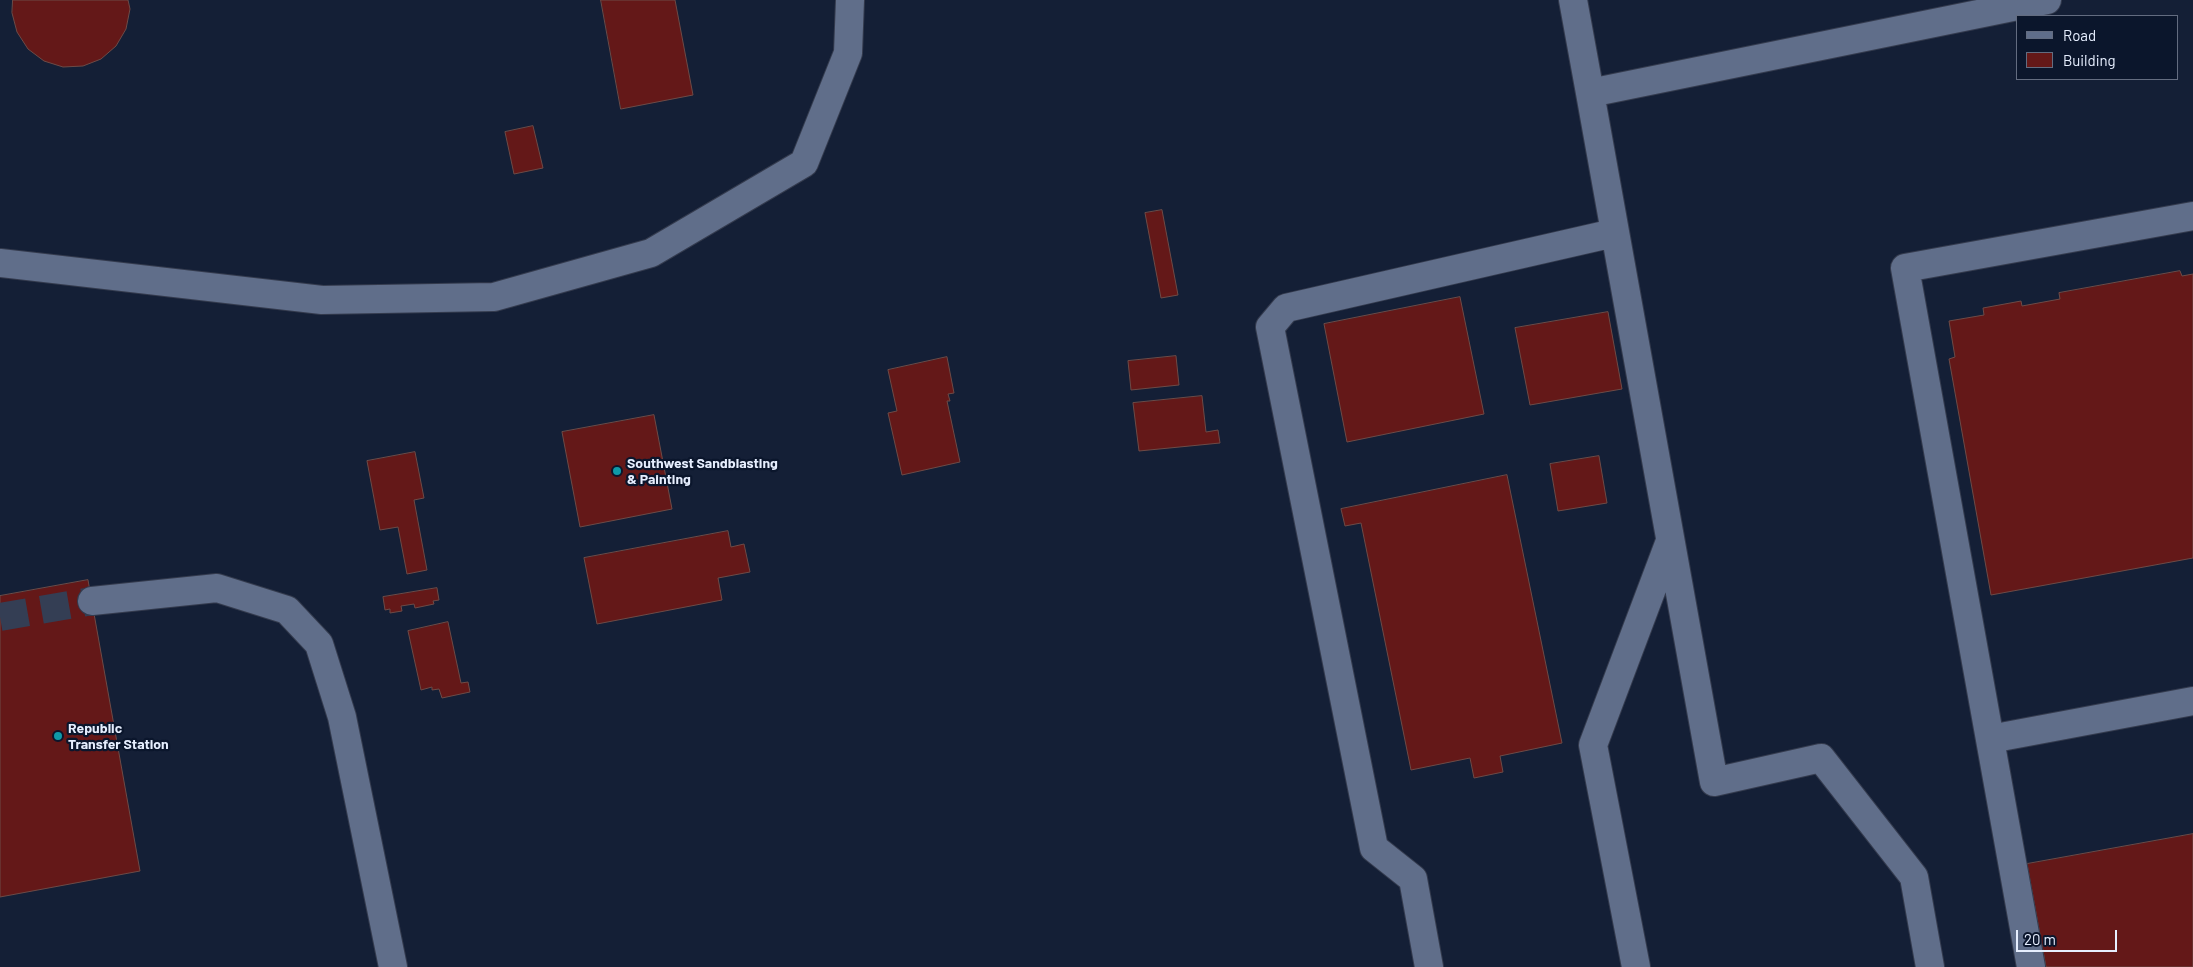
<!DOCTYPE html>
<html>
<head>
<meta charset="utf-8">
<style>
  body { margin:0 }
  #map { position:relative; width:2193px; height:967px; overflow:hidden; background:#141f36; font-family:Barlow,sans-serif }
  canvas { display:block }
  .legend { position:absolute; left:2016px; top:15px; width:162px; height:65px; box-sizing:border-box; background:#0b162c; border:1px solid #636c80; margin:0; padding:6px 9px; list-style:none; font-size:15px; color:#e6eefe }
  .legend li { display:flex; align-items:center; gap:10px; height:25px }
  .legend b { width:25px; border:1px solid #636c80 }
  .scale { position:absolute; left:2016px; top:930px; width:101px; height:22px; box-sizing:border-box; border:2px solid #e6eefe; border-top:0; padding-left:6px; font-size:15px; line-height:18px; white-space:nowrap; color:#e6eefe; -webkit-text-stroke:4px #0b162c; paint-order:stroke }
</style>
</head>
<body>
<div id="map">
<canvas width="2193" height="967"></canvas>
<ul class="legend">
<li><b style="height:6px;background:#606e8a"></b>Road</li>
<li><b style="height:14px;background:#641818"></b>Building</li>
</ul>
<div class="scale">20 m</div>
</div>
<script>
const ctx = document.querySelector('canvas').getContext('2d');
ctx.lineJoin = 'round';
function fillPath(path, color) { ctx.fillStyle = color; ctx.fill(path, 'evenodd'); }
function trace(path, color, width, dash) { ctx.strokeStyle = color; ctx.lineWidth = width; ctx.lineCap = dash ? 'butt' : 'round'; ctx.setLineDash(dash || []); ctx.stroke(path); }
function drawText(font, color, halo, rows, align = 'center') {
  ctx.font = font + ' Barlow,sans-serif'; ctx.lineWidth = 4.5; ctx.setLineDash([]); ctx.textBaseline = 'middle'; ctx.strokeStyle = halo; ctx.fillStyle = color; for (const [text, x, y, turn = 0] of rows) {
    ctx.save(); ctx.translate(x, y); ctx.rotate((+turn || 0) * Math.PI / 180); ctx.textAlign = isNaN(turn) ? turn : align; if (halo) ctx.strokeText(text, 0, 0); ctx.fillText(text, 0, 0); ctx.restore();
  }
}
const building = new Path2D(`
  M13,0H128L130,9L126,29L116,46L101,59L83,66L63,67L44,61L28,49L17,32L12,13Z
  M601,0H675L693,95L621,109Z
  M533,126L543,168L514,174L505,132Z
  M1162,210L1178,295L1161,298L1145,213Z
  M2180,271L2182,276L2193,274V558L1991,595L1949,359L1955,357L1949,321L1984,315L1983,308L2021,301L2022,306L2060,299L2059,293Z
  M1460,297L1484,414L1347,442L1324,324Z
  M1608,312L1622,389L1530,405L1515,328Z
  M1176,356L1179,385L1131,390L1128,361Z
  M947,357L954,393L948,394L950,401H947L960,462L902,475L888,413L897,411L888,370Z
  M1202,396L1206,432L1218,430L1220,443L1139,451L1133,403Z
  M654,415L672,509L580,527L562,432Z
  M415,452L424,498L414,500L427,570L407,574L398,527L380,530L367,461Z
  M1599,456L1607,503L1558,511L1550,464Z
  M1507,475L1562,743L1500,756L1503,772L1474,778L1470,758L1411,770L1361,523L1345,526L1341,509Z
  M728,531L731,547L744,544L750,572L718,578L722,600L597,624L584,558Z
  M88,580L140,871L0,897V596Z
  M437,588L439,600L433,601L434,604L415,608L414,604L401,606L402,611L390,613V609L385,610L383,597Z
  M448,622L461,683L468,682L470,692L442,698L439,689L432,690V687L421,690L408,631Z
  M2193,834V967H2046L2027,864Z`);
const minorTunnel = new Path2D(`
  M0,617L92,601`);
const minor = new Path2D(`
  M1573,0L1590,93
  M0,263L322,300L494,297L651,253L804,163L848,53L850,0
  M92,601L217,588L287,610L319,644L342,717L393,967
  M1990,739L2193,701
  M1429,967L1413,879L1374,848L1270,327L1286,308L1614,233
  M1636,967L1593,745L1670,541
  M1930,967L1914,877L1821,758L1714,782L1590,93L2047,0
  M2031,967L1905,268L2193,216`);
const markers = [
  [617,471,5,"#0f9aa8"],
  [58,736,5,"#0f9aa8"]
];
const poiNames = [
  ["Southwest Sandblasting",627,463],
  ["& Painting",627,479],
  ["Republic",68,728],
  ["Transfer Station",68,744]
];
fillPath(building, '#641818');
trace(building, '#6d4b47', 1);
trace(minorTunnel, '#343e54', 28, [28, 14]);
trace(minor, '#343b4e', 30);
trace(minor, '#606e8a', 28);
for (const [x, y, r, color] of markers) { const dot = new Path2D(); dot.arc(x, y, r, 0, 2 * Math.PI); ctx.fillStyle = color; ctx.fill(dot); trace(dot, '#0b162c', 2); }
drawText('bold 14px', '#e6eefe', '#0b162c', poiNames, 'left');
</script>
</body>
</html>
